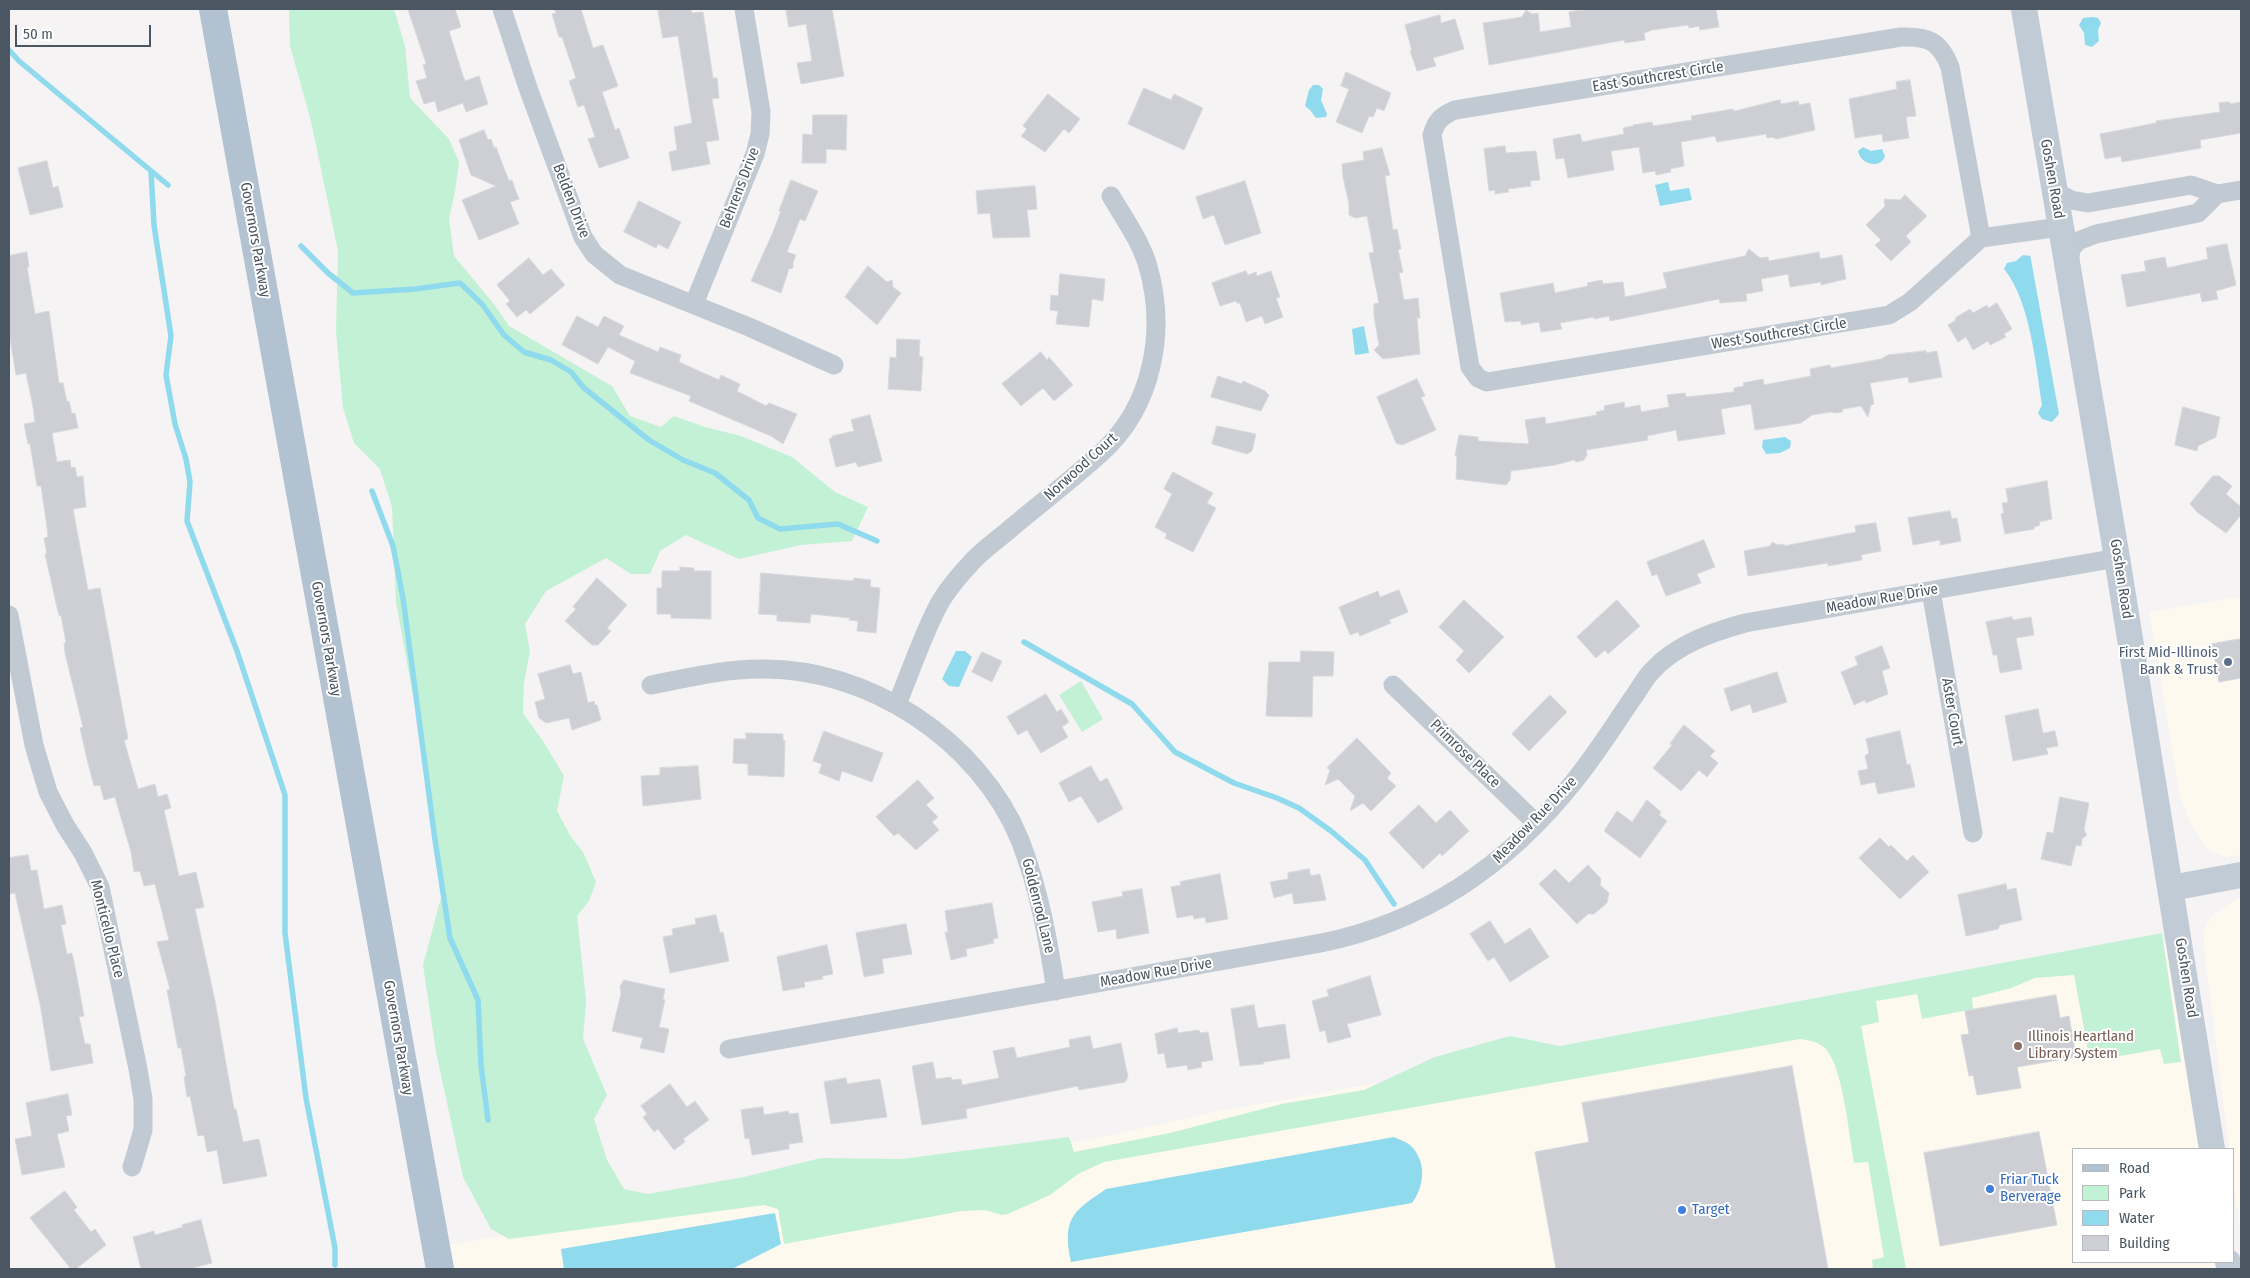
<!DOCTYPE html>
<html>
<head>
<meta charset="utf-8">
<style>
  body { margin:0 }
  #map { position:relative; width:2250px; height:1278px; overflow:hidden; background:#f5f3f3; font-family:"Fira Sans Condensed",sans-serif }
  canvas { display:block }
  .frame { position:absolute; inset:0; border:10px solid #4a5661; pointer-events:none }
  .legend { position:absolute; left:2072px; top:1148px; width:162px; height:115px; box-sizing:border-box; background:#fff; border:1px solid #b7bbc0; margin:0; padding:6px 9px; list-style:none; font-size:15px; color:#4a5661 }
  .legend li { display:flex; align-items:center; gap:10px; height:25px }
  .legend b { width:25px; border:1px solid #b7bbc0 }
  .scale { position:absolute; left:15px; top:25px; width:136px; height:22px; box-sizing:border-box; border:2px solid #4a5661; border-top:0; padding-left:6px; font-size:15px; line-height:18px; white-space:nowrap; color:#4a5661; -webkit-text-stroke:4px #fff; paint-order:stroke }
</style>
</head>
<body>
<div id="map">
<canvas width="2250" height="1278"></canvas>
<div class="frame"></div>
<ul class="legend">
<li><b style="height:6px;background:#b3c2d1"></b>Road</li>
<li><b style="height:14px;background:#c3f1d5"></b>Park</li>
<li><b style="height:14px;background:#90daee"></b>Water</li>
<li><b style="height:14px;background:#cdcfd5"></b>Building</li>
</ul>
<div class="scale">50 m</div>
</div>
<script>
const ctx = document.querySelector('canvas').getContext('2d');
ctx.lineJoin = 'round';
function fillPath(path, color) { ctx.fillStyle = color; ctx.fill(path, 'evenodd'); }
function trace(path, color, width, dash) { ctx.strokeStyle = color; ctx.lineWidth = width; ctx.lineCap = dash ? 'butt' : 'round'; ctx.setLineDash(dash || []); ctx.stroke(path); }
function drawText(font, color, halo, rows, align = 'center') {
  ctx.font = font + ' "Fira Sans Condensed",sans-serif'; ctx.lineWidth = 4; ctx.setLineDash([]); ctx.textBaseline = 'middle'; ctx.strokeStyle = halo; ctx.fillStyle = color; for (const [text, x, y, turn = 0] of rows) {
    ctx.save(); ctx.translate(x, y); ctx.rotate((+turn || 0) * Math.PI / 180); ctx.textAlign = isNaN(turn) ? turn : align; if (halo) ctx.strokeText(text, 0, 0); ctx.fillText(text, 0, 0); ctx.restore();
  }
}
const commercial = new Path2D(`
  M2241,597V855L2225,857L2207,849L2199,838L2189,820L2179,792L2149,612Z
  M2241,898V1236L2234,1187V1149H2229L2204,947V933L2207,924L2212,916L2227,905Z
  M2168,942L2201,1149H2074V1262H2216L2217,1269H455L450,1245L874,1171L1094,1139L1214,1112Z`);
const green = new Path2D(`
  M289,9H394L405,46L410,98L449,139L459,162L455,192L449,218L454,256L494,304L509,326L612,386L630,416L661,427L674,416L705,427L741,436L792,457L835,492L868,507L852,541L801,545L739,559L686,535L660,551L650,574H631L606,558L546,591L525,624L530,651L524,683L523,713L543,741L564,776L557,811L571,837L583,852L596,882L589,901L577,916L586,1000L583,1039L607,1095L594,1119L607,1160L624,1189L648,1194L744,1177L821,1158L902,1159L1069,1137L1074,1152L1170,1133L1282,1104L1364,1090L1435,1057L1510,1036L1560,1046L2162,933L2181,1062L2164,1064L2160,1049L2097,1060L2096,1054L2089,1055L2074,975L2035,978L2011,988L1972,998L1973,1009L1922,1019L1917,994L1876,1001L1879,1022L1861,1026L1906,1269H1873L1872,1260L1884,1257L1868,1162L1854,1163C1849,1136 1843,1066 1825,1048C1818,1042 1809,1040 1800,1039L1104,1162L1078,1174L1050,1195L1008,1214L1002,1215L985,1210L962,1211L784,1244L778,1209L764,1205L509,1239L491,1229L463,1177L436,1052L423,965L442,894L426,767L396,602L392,507L380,469L354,443L343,408L336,331L338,251L311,121L290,46Z
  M1081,681L1103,719L1082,732L1059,695Z`);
const water = new Path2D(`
  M2093,17L2098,18L2101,23L2098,30L2099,41L2092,47L2085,45L2084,33L2079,25L2083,18Z
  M1313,85H1319L1323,89L1321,100L1327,114L1326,117L1316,118L1310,110L1305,106L1309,90Z
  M1863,147L1871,151L1882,149L1885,156C1880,170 1860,164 1858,151Z
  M1668,182L1670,191L1689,188L1692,200L1660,206L1655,185Z
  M2030,254L2059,414L2052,422L2042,419L2038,413L2042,405C2036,366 2030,300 2004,269L2007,263L2016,261L2023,255L2030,256Z
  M1364,326L1369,353L1355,355L1352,329Z
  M1785,437L1791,441L1790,448L1780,453L1766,454L1762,447L1763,440Z
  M956,651H965L972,657L959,687L949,686L942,679Z
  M1394,1137C1400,1140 1408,1142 1412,1147C1427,1163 1424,1187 1412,1203L1071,1262C1062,1219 1072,1212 1106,1189Z
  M775,1213L781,1244L732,1269H564L561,1249Z`);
const stream = new Path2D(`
  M9,50L19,61L168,185
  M151,171L154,225L171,336L166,375L175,424L186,459L190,482L187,521L237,651L285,795V933L306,1098L335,1248V1265
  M301,246L328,273L353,293L415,289L460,283L482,304L504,335L524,352L551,360L571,372L584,388L649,440L683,460L715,473L749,500L758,518L780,529L838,524L877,541
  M372,491L393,546L403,598L435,840L450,938L478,1000L481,1065L488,1120
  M1024,642L1132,704L1175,752L1234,783L1277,798L1299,808L1331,831L1365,860L1394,904`);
const building = new Path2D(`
  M408,9H455L461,27L449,31L462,73L465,81L479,76L488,104L466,112L463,103L438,112L435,101L424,104L416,81L427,78L423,65L426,64Z
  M554,9H581L593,48L603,45L618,86L602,92L615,130L619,128L629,158L599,168L588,139L595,137L584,105L578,107L569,81L576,78L562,37H559L552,14L556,13Z
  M658,9H691L692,13L703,12L713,78H717L719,98L712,99L719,140L706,142L710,164L672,171L669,152L677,150L674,127L692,123L678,36L663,38Z
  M786,9H832L844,76L801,84L797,63L812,61L806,24L789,27Z
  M1591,9H1716L1719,27L1700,30L1699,26L1689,28L1688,25L1652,30L1644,33L1645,40L1625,43L1624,40L1489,65L1483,23L1522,17L1526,10L1532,14L1538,13L1540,32L1571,27L1569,12Z
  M1440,15L1441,23L1455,19L1464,49L1433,58L1436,66L1417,71L1410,51H1412L1405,25Z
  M1346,72L1391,93L1384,111L1377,108L1373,117L1369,116L1362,133L1336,122L1349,89L1341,86Z
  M1910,80L1916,116L1906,117L1909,138L1883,142L1882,134L1855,138L1849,99L1897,89L1896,82Z
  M1144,88L1171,100L1174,94L1203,108L1184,150L1128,124Z
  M1048,94L1080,119L1069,133L1064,129L1045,152L1021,136L1027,129L1023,126Z
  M1780,100L1781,104L1798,101L1799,105L1810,103L1815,130L1776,139L1773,137L1767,138L1766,134L1717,142L1715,136L1681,142L1684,166L1670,169L1671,172L1656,175L1655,171L1643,173L1639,147L1611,151L1614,170L1568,178L1564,158L1556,159L1553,139L1580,134L1582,142L1624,134L1623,128L1633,126V125L1652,122L1653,126L1692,120L1691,116L1733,109L1734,111Z
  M2229,102L2231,104L2241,102V133L2200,140L2201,148L2122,162L2121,156L2105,159L2100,134L2156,123V121L2220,112L2219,103Z
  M813,115H847L846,150L826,149V163H802L803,134L812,135Z
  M484,130L488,140L491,139L494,148L496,147L509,181L512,180L515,189L519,199L510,202L519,224L479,240L462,200L496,186L471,175L459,140Z
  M1505,146L1506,153L1536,151L1540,180L1530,181L1531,186L1508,189L1509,192L1495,194V190L1489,191L1484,149Z
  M1382,148L1390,175L1385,176L1393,230L1397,229L1401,249L1398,250L1403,272L1399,273L1404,300L1418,298L1420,318H1417L1420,354L1383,359L1374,350L1379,345L1374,316V304L1379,303L1369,253L1374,252L1367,216L1355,218L1349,215V204L1343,177L1342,164L1364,160L1363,152Z
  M47,161L53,188L58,186L63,207L30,215L18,168Z
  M791,180L818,191L805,221L800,219L787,252L796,255L793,262V268L789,269L781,293L751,281L773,232L781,211H779Z
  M1245,181L1261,233L1225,245L1214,215L1203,219L1196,197Z
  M1035,186L1037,209L1027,210L1030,237L993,238L990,213L978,214L976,191Z
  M1905,195L1927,216L1906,236L1911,242L1891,261L1875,245L1881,240L1866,225L1885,206L1884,199L1900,200Z
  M639,201L681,222L668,249L658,244L656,248L624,232Z
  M2227,244L2236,285L2216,291L2218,299L2202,302L2200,293L2127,307L2121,275L2146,271L2144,261L2165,257L2167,268L2208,259L2206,248Z
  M1749,249L1760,258L1768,257L1769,261L1819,252L1820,259L1842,255L1846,279L1821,285V282L1790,287L1788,274L1761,279L1763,291L1746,294L1747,301L1720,303L1719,299L1610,321L1609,316L1594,319V317L1560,323L1562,329L1541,332L1539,322L1521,325V321L1505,322L1500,293L1553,283L1555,293L1588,286L1587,283L1602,280L1603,284L1623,282L1625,297L1667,288L1663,273L1745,256Z
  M27,252L29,267H27L35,314L49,311L59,383H63L67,402L69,401L72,414L75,413L78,428L52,433L57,462L70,460L71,468L75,467L77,477L83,476L86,507L73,509L88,590L100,588L128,739L124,740L138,789L155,784L158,797L167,794L171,808L164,810L179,876L196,872L204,907L195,909L215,1001L234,1109H236L243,1142L259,1139L267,1176L223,1184L217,1150L207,1152L204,1135L198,1136L190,1096L187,1097L184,1077L186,1076L181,1048H178L167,990L170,989L157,942L169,940L155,884L144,886L140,871L134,872L131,852L115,797L104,800L100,785L94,786L87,759L80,728L83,727L65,653L64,643H66L61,615L59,616L45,554H47L44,538L48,537L47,527L41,486H37L30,444H28L24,424L35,422L33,407L26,373L16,375L9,333V256Z
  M529,258L543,275L551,269L565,285L530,314L526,310L517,317L506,304L510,301L497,285Z
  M868,266L887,282L892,280L893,287L901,293L877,325L845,297Z
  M1246,271L1248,275L1256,272L1257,276L1271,271L1280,297L1276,298L1283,317L1265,324L1262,316L1246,322L1240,303H1237L1236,301L1220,306L1212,283Z
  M1060,274L1105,279L1103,301L1092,299L1089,327L1056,324L1058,311L1050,310L1051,295L1058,296Z
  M1997,303L2012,329L2004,334L2006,337L1990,345L1988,341L1973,350L1966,337L1958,342L1948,325L1956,320L1955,318L1970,309L1973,313L1987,305L1988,308Z
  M577,316L598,327L604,316L624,326L619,335L658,352L660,347L681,355L679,362L719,380L721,375L740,384L737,391L766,406L769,403L797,414L783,444L771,436L689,401L691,396L630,373L635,361L608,347L598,364L562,345Z
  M897,339L920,340L919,356L923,357L921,391L888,389L890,357L896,358Z
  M1926,351V353L1937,351L1942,377L1909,383L1908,377L1870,383L1874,404L1871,405L1868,417L1861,406L1843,409L1842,412L1834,413L1831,412L1812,415L1801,423L1755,430L1751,404L1721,409L1725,434L1678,441L1676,430L1647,436L1648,440L1586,450L1587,455L1584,460L1576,462L1574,460L1555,465L1511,471L1510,480L1506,485L1456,479L1457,456H1455L1459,435L1478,437V441L1529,444L1525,420L1545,417L1546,424L1597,415L1596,412L1605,410L1604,406L1624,402L1625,408L1640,405L1641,412L1669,407L1667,395L1685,393L1686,397L1734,392V388L1744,386L1743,383L1763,379L1764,385L1811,376L1810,369L1830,365L1831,368L1881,359L1888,355Z
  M1041,352L1047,360L1049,357L1073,385L1054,401L1043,388L1021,406L1002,384Z
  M1218,376L1242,384L1243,381L1265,391L1269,395L1261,411L1211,397Z
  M1417,379L1425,396L1421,397L1436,430L1402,445L1396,443L1377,397Z
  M2183,407L2220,417L2216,437L2198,446L2197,451L2175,445Z
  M870,415L882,461L858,467L856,462L836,467L829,439L832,438V436L854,431L851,420Z
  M1217,426L1256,434L1252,451L1247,454L1212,444Z
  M1173,472L1213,493L1207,503L1216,508L1193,552L1165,538L1167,534L1155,527L1172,494L1164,489Z
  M2213,476H2219L2232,486L2226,494L2241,507V515L2226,533L2197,512L2190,504Z
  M2047,481L2052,519L2039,522L2040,525L2034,527V529L2005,534L2001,514L2004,513L2002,503L2008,502L2006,489Z
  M1950,511L1952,519L1957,518L1961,541L1940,545V540L1913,545L1908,518Z
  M1876,523L1881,551L1861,555L1862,560L1828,566V563L1748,576L1744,551L1770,546L1772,542L1778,545L1784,544V546L1856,532L1855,526Z
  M1704,540L1715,567L1697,574L1701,583L1666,596L1657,574L1652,576L1647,562Z
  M680,567L694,568V571H711V619L671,618V614H657V588H662V571H680Z
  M761,573L853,581L854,578L871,580L870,587L880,588L876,633L857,631L858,621L849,620L850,618L811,614L810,623L777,621V615L759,614Z
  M597,578L627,605L607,628L611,631L598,645H592L565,621L576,609L573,607Z
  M1399,590L1408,612L1389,620L1391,623L1360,636L1358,632L1350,635L1339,607L1378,591L1380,597Z
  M1464,600L1504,637L1469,673L1456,660L1464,651L1439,627Z
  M1617,600L1640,626L1608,654L1605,650L1596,658L1577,637Z
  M2012,617L2013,620L2031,617L2034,635L2016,638L2022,669L2000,673L1997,655H1993L1986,622Z
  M2241,639V678L2219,682L2212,644Z
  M1882,646L1890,668L1882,671L1888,694L1866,703L1865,700L1854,705L1841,672L1858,665L1855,657Z
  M1301,651L1334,652L1333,676H1313L1312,717L1266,716L1269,662H1300Z
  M982,652L1002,661L992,682L972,672Z
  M570,665L573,674L581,672L588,703L594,701L595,705H597L601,720L572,730L569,718L546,723L539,718L535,702L545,699L538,674Z
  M1777,672L1787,702L1753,713L1750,704L1731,711L1724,689Z
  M1046,694L1057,712L1061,709L1069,722L1062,727L1068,737L1041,753L1027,730L1018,735L1007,717Z
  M1550,695L1567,712L1529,751L1512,734Z
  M2038,709L2043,733L2055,731L2058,746L2046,748L2048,754L2013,761L2005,716Z
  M1684,725L1715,751L1710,756L1718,763L1707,777L1699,770L1681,791L1653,768L1672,745L1670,744Z
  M824,731L883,753L872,782L842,771L839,781L819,773L822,764L813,761Z
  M1900,731L1907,765L1910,764L1915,787L1878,794L1875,782L1861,785L1858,771L1868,769L1865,756L1869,753L1866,739Z
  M746,733L783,734V740L785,741L784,777L748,775V764L733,763L734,739H746Z
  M1357,738L1391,773L1387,778L1396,786L1371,811L1363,803L1350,811L1355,796L1338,779L1325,785L1330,770L1327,768Z
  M698,766L701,799L643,806L641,776L660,775V768Z
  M1091,766L1100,782L1107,778L1123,809L1098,823L1081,796L1069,802L1059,783Z
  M918,780L934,798L926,805L938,817L932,822L939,830L916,850L898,833L894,836L876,817Z
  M2060,797L2089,803L2084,830L2087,835L2082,839L2081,846L2076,845L2071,866L2041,859L2047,832L2053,833Z
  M1647,800L1661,812L1659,815L1667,821L1640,858L1604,831L1617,811L1632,822Z
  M1419,805L1436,823L1450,810L1469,831L1442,856L1440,853L1423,869L1389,833Z
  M1880,838L1889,847L1891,845L1907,861L1913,855L1929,872L1900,899L1859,858Z
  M28,855L31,871L37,870L44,909L62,905L66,924L61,925L67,954L72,953L76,972L84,1016L79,1017L85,1044H90L93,1063L51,1071L40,1004L15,893L9,894V858Z
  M1588,865L1601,879L1600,885L1609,893L1607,903L1594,914H1588L1577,924L1539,884L1555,869L1569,883Z
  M1309,869L1311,876L1320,874L1326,900L1294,904L1292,893L1274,898L1270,882L1288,879V873Z
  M1220,874L1228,919L1206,923L1205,917L1194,919L1193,915L1177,918L1171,887L1181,885L1180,882Z
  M2006,884L2007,890L2016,888L2022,920L2000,925L1998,929L1966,936L1958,895Z
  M1142,889L1149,933L1117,939L1116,929L1098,932L1092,902L1123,896L1122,892Z
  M992,903L998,938L993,939L994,943L966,949L967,956L951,960L945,932H948L945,911Z
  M716,915L720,933L723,932L729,961L670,973L663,937L673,935L672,929L696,924L695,919Z
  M1490,921L1505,944L1530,928L1549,957L1510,982L1494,957L1488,961L1470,934Z
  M906,924L912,954L882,959L884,973L864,977L856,933Z
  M827,945L833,974L822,976L823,979L804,982L805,987L783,991L777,957Z
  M1370,976L1381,1015L1347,1024L1351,1037L1328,1043L1325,1030L1320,1032L1312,1001L1329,996L1327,990Z
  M624,980L665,989L663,999L665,1000L659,1027L669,1029L664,1053L640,1048L643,1038L612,1031L621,994L620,987Z
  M2056,995L2060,1018L2069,1016L2076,1057L2017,1067L2021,1088L1977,1095L1973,1075L1969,1076L1961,1035L1969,1034L1965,1011Z
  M1254,1005L1258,1028L1285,1024L1290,1058L1264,1062L1263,1064L1240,1066L1231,1009Z
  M1177,1028L1178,1033L1199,1030L1200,1033L1208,1032L1213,1060L1201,1062L1202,1067L1188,1070L1187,1065L1167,1068L1164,1053L1158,1054L1155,1034Z
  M1090,1036L1093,1049L1121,1043L1128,1077L1125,1082L1079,1090L1078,1086L966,1109L967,1118L922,1125L912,1066L933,1062L936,1079L951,1077L952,1080L961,1079L962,1085L999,1078L993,1051L1014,1047L1017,1058L1070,1047L1069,1040Z
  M1792,1066L1828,1269H1556L1535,1152L1589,1142L1582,1103Z
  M846,1078L847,1084L880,1079L887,1117L831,1124L824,1082Z
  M670,1084L687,1107L695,1101L709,1120L683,1139L685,1142L674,1150L658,1129L654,1132L643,1117L647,1114L641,1106Z
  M68,1094L72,1115L66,1116L69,1131L57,1134L65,1167L22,1175L15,1139L32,1136L26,1103Z
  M763,1107L764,1115L788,1111L789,1114L798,1113L803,1142L789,1144V1149L752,1155L749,1138L745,1139L741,1110Z
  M2039,1132L2057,1225L1940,1246L1924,1153Z
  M65,1191L77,1207L74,1210L91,1232L95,1229L106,1245L76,1269H71L30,1218Z
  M201,1220L212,1263L188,1269H141L133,1237L154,1231L155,1235L183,1227L182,1225Z`);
const street = new Path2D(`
  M502,9L528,88L583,237L594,254L620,275L749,327L834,365
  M2054,191L2071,200L2088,203L2191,185L2217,194L2241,190
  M1981,238L1950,67C1940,41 1928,36 1901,37L1455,110C1441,116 1436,121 1432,135L1470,367L1478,378L1487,382L1889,315L1910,302L1981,238L2060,227
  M2069,264L2071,249L2078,241L2096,234L2198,213L2217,194
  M694,304L755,154L760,134L761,112L744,9
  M1931,591L1973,833
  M9,615L34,745L48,792L65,825L83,853L100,887L138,1069L143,1099V1130L132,1167
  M651,685C687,678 723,669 760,669C868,667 979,740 1020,840C1039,889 1048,939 1056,991
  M1393,685L1536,823
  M897,704C910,673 921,640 936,610C944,593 957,578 970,564C981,551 996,541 1010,529C1040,504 1071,480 1100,454C1154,406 1167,329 1147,263C1139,239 1124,218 1111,196
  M729,1049L1321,943C1426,922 1510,863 1576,779C1596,754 1614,726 1632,699C1639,690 1644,679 1652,671C1675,645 1712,632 1745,623L2117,558`);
const secondary = new Path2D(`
  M2024,9L2117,558L2212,1149
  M2171,888L2241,875
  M2228,1262L2230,1269`);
const primary = new Path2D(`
  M213,9L440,1269`);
const markers = [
  [2228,662,5,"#5c6f8a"],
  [2018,1046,5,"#8d6e63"],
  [1990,1189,5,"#3f7fe0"],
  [1682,1210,5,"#3f7fe0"]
];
const streetNames = [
  ["East Southcrest Circle",1658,77,-9],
  ["Goshen Road",2052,179,80],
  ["Behrens Drive",740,188,-69],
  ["Belden Drive",571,201,69],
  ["Governors Parkway",255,240,80],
  ["West Southcrest Circle",1779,334,-9],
  ["Norwood Court",1081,467,-42],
  ["Goshen Road",2121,579,81],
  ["Meadow Rue Drive",1882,599,-10],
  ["Governors Parkway",326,639,80],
  ["Aster Court",1952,712,80],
  ["Primrose Place",1465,754,44],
  ["Meadow Rue Drive",1535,820,-46],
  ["Goldenrod Lane",1038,906,76],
  ["Monticello Place",107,929,76],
  ["Meadow Rue Drive",1156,973,-10],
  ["Goshen Road",2186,978,81],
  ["Governors Parkway",398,1038,80]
];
const serviceNames = [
  ["First Mid-Illinois",2218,653],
  ["Bank & Trust",2218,670]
];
const educationNames = [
  ["Illinois Heartland",2028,1037],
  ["Library System",2028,1054]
];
const shopNames = [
  ["Friar Tuck",2000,1180],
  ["Berverage",2000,1197],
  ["Target",1692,1210]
];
fillPath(commercial, '#fdf9ef');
fillPath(green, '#c3f1d5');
fillPath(water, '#90daee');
trace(stream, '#90daee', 5.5);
fillPath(building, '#cdcfd5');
trace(building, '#d7d9de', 1);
trace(street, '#c1cad2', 19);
trace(secondary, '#c1cbd6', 26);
trace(primary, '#b3c2d1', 28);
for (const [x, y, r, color] of markers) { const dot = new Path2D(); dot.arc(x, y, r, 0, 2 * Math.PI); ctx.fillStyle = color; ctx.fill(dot); trace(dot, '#fff', 2); }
drawText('15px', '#4a5661', '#fff', streetNames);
drawText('15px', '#4e5e75', '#fff', serviceNames, 'right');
drawText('15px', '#785e54', '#fff', educationNames, 'left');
drawText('15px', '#366cbe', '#fff', shopNames, 'left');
</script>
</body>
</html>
